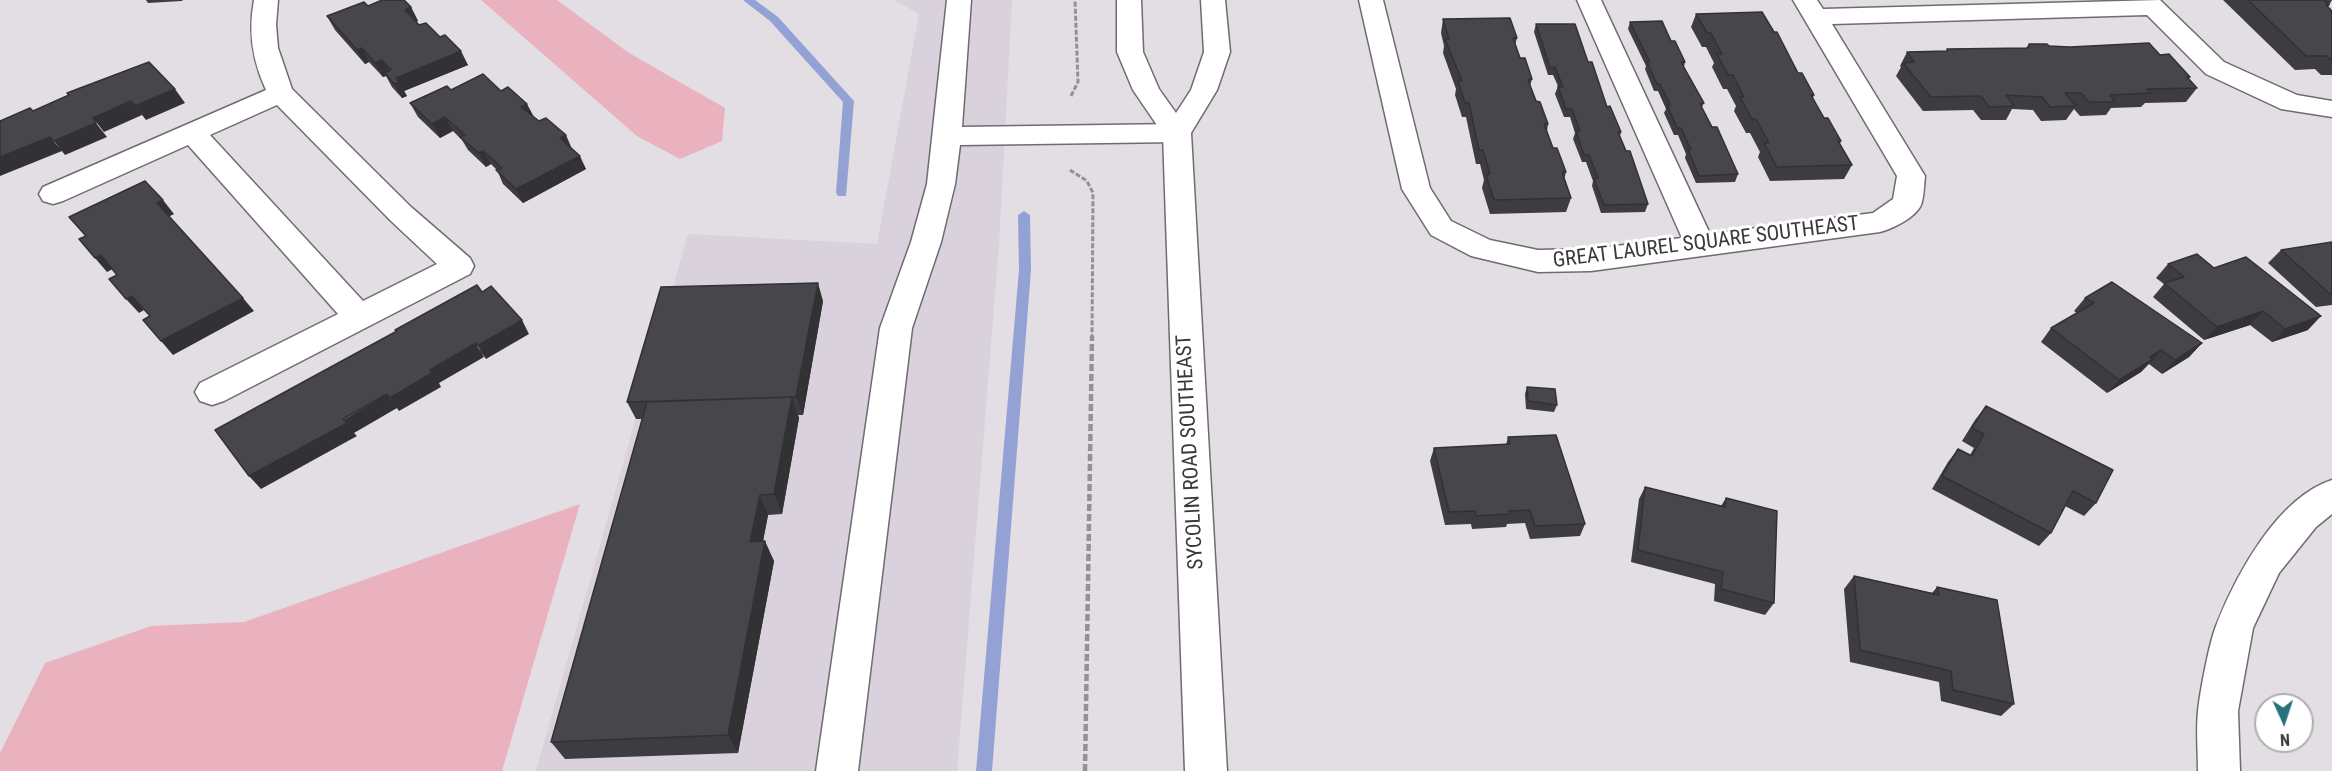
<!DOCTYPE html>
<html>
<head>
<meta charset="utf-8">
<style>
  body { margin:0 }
  #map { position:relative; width:2332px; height:771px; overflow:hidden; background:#e2dee3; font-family:"Roboto Condensed",sans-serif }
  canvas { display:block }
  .north { position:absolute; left:2254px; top:693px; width:60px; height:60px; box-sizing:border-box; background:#fff; border:2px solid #b0afb0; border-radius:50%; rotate:177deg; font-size:16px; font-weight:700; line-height:24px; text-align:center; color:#3a383a }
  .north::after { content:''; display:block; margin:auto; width:21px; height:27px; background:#28727a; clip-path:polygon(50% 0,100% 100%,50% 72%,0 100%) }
</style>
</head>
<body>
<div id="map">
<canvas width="2332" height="771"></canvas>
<div class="north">N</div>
</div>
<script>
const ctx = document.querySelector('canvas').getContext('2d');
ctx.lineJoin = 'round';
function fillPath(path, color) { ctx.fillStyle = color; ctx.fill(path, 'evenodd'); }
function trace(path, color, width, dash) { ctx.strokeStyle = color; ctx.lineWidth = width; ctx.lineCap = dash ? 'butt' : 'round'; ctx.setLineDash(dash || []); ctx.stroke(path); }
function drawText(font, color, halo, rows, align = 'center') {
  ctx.font = font + ' "Roboto Condensed",sans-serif'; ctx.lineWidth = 6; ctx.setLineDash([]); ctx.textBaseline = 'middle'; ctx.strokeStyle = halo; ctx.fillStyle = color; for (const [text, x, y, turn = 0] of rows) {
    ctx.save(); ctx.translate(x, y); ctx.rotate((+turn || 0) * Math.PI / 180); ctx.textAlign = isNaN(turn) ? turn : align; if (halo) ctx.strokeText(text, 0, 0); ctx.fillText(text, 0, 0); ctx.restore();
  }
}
const built = new Path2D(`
  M894,0H1012L999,244L957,771H536L688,234L877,244L919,14Z`);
const green = new Path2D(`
  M481,0H557L629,53L725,108L722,141L680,159L637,136Z
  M580,504L502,771H0V753L45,663L151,626L244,622Z`);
const stream = new Path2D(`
  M743,0H755L778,17L854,101L846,196H838L836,193L843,102L770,21Z
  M1024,211L1030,215L1031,270L992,771H976L1019,270L1018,215Z`);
const pathFar1 = new Path2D(`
  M1071,96L1078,82L1075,0
  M1070,170L1087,181L1093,193L1092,337`);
const path = new Path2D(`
  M1085,771L1092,336`);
const minor = new Path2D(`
  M254,0H278L276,25L278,48L292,89L411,207L470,258L474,266L470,274L224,401L212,405L200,401L195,392L200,383L338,314L188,145L63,201L53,204L43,201L39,194L43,187L266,90C252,60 248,32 254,0ZM277,105L391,221L437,264L363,301L210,135Z
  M947,0H971L962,127L1177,124L1187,127L1191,133L1187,139L1177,142L960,145L955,184L941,242L912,328L858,771H816L880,328L911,242L927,184Z
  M1359,0H1383L1430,188L1451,221L1490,240L1538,250L1591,249L1682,238L1577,0H1601L1710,234L1873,213L1893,199L1897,176L1793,0H1817L1823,9L2160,0L2224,62L2297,95L2332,101V117L2281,109L2206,74L2147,15L1832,24L1925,176C1924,185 1924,197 1921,205C1915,218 1892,229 1880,232L1591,271L1538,272L1471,256L1431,235L1402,189Z
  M2332,480V514L2316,527L2279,573L2253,628L2238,711L2240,771H2198C2198,751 2196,731 2198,711C2200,692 2209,644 2216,626C2236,575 2277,498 2332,480Z`);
const major = new Path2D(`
  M1117,0H1141L1143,52L1159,89L1176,113L1191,90L1204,52L1201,0H1225L1230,52L1217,90L1191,133L1227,771H1185L1163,134L1133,90L1117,52Z`);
const wall = new Path2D(`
  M146,0H183L182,1L148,3Z
  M2223,0H2332L2328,7L2332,11V75H2321L2315,69L2295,70Z
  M368,6L411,7L418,21L416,22L419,25L440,37L468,65L404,91L407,96L402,98L392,87L386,76L383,77L369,62L365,64L335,30L327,16Z
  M1696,14L1798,73L1814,95L1813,98L1824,118L1841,141L1840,144L1852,165L1844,179L1770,181L1758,157L1760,152L1750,133H1746L1734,111L1736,106L1727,89H1723L1712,67L1714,63L1706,47H1702L1691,27Z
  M1443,19L1517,38L1515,45L1520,58L1532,79L1530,86L1536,101L1548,124L1547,131L1553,148L1566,172L1564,180L1571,198L1566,212L1490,214L1482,188L1484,180L1480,164H1476L1466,117H1462L1455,95L1456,89L1443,53L1444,46L1441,33Z
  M1630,22L1671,41L1685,62L1684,67L1704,103L1702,107L1712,127L1738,174L1735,182L1696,183L1685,158L1686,154L1678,135H1674L1664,113L1666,109L1658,91H1654L1645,69L1646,66L1628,29Z
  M1536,24L1588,62L1607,107L1621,132L1620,136L1648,204L1645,212L1601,213L1592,186L1593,181L1586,162H1582L1573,139L1575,133L1570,117H1564L1555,94L1558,86L1553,75H1548L1534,32Z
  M2029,44L2160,55L2190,77L2189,79L2197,88L2186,102L2145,103L2141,107L2111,108L2106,115L2080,116L2074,109L2066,120L2041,121L2033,110L2012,109L2006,120H1981L1973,110L1923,111L1896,76L1901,67L1900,66L1907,52L1946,51L1947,49L2026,48Z
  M451,90L501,91L572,149L586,169L523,203L503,184L497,170L491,164L486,167L468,150L462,140L453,131L440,138L418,117L410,103Z
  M2332,242V305L2316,307L2268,263L2281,250Z
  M2168,264L2214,268L2308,330L2272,342L2250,325L2204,340L2153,297L2164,284L2156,278Z
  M2085,298L2202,343L2189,357L2162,374L2149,364L2141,372L2107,393L2041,342L2051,328L2077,313L2074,311Z
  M823,301L803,415H798L799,418L782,514L768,515L763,541L774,561L738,753L565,759L551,742L642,419H636L627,402Z
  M1527,387L1557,405L1554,412L1526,409L1525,394Z
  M1986,406L2096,503L2084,516L2065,506L2051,533L2039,546L1932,489L1948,462L1958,449L1970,455L1974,448L1962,441L1975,420Z
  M1508,437L1585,524L1580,536L1530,539L1525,523L1507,524L1506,527L1472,529L1471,524L1445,525L1430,461L1434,448L1506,445Z
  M1645,487L1721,506L1726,498L1774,603L1765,615L1714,601L1715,584L1631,562L1639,499Z
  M1854,576L1932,593L1937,587L2014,704L2001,716L1941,701L1939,682L1850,662L1844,589Z`);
const shadedWall = new Path2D(`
  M411,7L418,21L412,24L405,10Z
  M362,48L369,62L365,64L357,50Z
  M461,51L468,65L404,91L407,96L402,98L394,84L396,78Z
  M382,60L390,74L385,73L386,76L383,77L375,63Z
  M175,89L185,103L146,120L135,106Z
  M131,101L142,115L104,132L93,118Z
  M527,104L534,117L521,107Z
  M445,117L453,131L440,138L432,124Z
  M96,123L107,137L65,155L54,141Z
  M566,135L572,149L560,138Z
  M50,137L62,151L0,176V157Z
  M483,151L491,164L486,167L479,153Z
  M580,156L586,169L523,203L516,189Z
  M163,200L174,214L168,217L157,203Z
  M101,255L113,269L107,272L95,258Z
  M818,283L823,301L803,415L796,397Z
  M132,296L144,310L139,313L126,299Z
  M243,298L254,311L173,355L161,341Z
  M2263,311L2250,325L2204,340L2217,327Z
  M2321,316L2308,330L2272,342L2285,329Z
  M522,320L529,334L486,359L477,346Z
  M476,343L484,357L439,383L441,387L399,411L390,398L430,370Z
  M2202,343L2189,357L2162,374L2175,360Z
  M2161,350L2141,372L2107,393L2119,380L2150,357Z
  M387,394L397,408L354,433L357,436L261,489L249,476Z
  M792,397L799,418L782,514L774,494Z
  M760,495L768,515L759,562L750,542Z
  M765,541L774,561L738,753L728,735Z`);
const building = new Path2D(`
  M382,0H404L411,7L405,10L419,25L426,23L440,37L445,35L461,51L396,78L399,82L394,84L385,73L391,70L382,60L375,63L362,48L357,50L327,16L364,2L368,6Z
  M2248,0H2324L2329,5H2326L2332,11V61L2327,56H2306Z
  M1762,12L1774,32H1777L1798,73H1802L1814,95H1811L1824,118H1828L1841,141H1838L1852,165L1777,167L1764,143H1769L1756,119H1752L1740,97H1744L1733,75H1728L1717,54H1722L1711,33H1707L1696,14Z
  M1510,18L1517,38H1513L1520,58H1525L1532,79L1528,80L1536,101L1540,102L1548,124H1544L1553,148H1557L1566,172H1562L1571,198L1494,200L1486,175L1490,174L1483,150H1479L1469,103H1465L1458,81H1462L1445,39H1449L1443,19Z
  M1662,21L1671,41H1675L1685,62H1681L1704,103L1700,104L1712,127H1717L1738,174L1699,176L1688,150H1691L1681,128H1677L1667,105H1670L1660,84H1657L1647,62H1650L1630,22Z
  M1536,24H1575L1588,62H1592L1607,107L1610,106L1621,132H1618L1626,151H1630L1648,204L1604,205L1594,179L1598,178L1589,155H1584L1576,131H1580L1572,109H1566L1558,86L1563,87L1555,67L1550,68Z
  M2149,43L2160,55L2169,54L2190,77H2187L2197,88L2147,89L2151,93L2110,95L2115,102H2089L2081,93H2065L2076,106L2050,107L2042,97L2006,95L2014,106L1989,107L1981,96L1931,97L1903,63L1914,62L1907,52L1948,51L1947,49L2029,48V44H2047L2049,46L2070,47Z
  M149,62L175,89L135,106L131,101L93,118L96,123L54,141L50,137L0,157V121L30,108L33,111L69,95L67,93Z
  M483,74L501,91L508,87L527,104L521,107L539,121L546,118L566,135L560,138L580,156L516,189L496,170L502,168L483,151L479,153L460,137L465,135L445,117L432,124L410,103L447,86L451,90Z
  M145,181L163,200L157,203L243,298L161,341L143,320L150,316L132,296L126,299L109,279L117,275L101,255L95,258L79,239L86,236L69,217Z
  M2332,242V293L2330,294L2281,250Z
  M2197,254L2214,268L2246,257L2321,316L2285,329L2263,311L2217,327L2164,283L2184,277L2168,264Z
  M2112,282L2202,343L2175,360L2161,350L2150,357L2153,359L2119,380L2051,328L2094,303L2085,298Z
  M818,283L796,397L627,402L661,287Z
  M477,285L482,292L491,286L522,320L477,346L476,343L430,370L432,373L390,398L387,394L343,419L347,423L249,476L215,430L397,331L395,330Z
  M1527,387L1555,389L1557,405L1528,401Z
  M792,397L774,494L760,495L750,542L765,541L728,735L551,742L647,402Z
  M1986,406L2113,470L2096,503L2073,491L2051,533L1942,476L1958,449L1972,456L1984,434L1972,428Z
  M1556,435L1585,524L1535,526L1530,510L1509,511L1510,514L1476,516L1475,511L1449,512L1434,448L1510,444L1508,437Z
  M1645,487L1725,507L1726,498L1777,511L1774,603L1721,589L1723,572L1638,550Z
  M1854,576L1939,595L1937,587L1997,600L2014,704L1953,690L1951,671L1860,650Z`);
const streetNames = [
  ["GREAT LAUREL SQUARE SOUTHEAST",1706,243,-7],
  ["SYCOLIN ROAD SOUTHEAST",1191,452,-93]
];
fillPath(built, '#d9d1dc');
fillPath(green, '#eab2bf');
fillPath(stream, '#94a1d4');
trace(minor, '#6f6b70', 3);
trace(major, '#6f6b70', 3);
trace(pathFar1, '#949195', 3, [5, 2]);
trace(path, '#949195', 4.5, [7, 3]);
fillPath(minor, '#fff');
fillPath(major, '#fff');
fillPath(wall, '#3d3c40');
fillPath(shadedWall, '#323134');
fillPath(building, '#47464a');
trace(building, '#323134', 1.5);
drawText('21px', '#3a383a', '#fff', streetNames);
</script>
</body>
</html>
